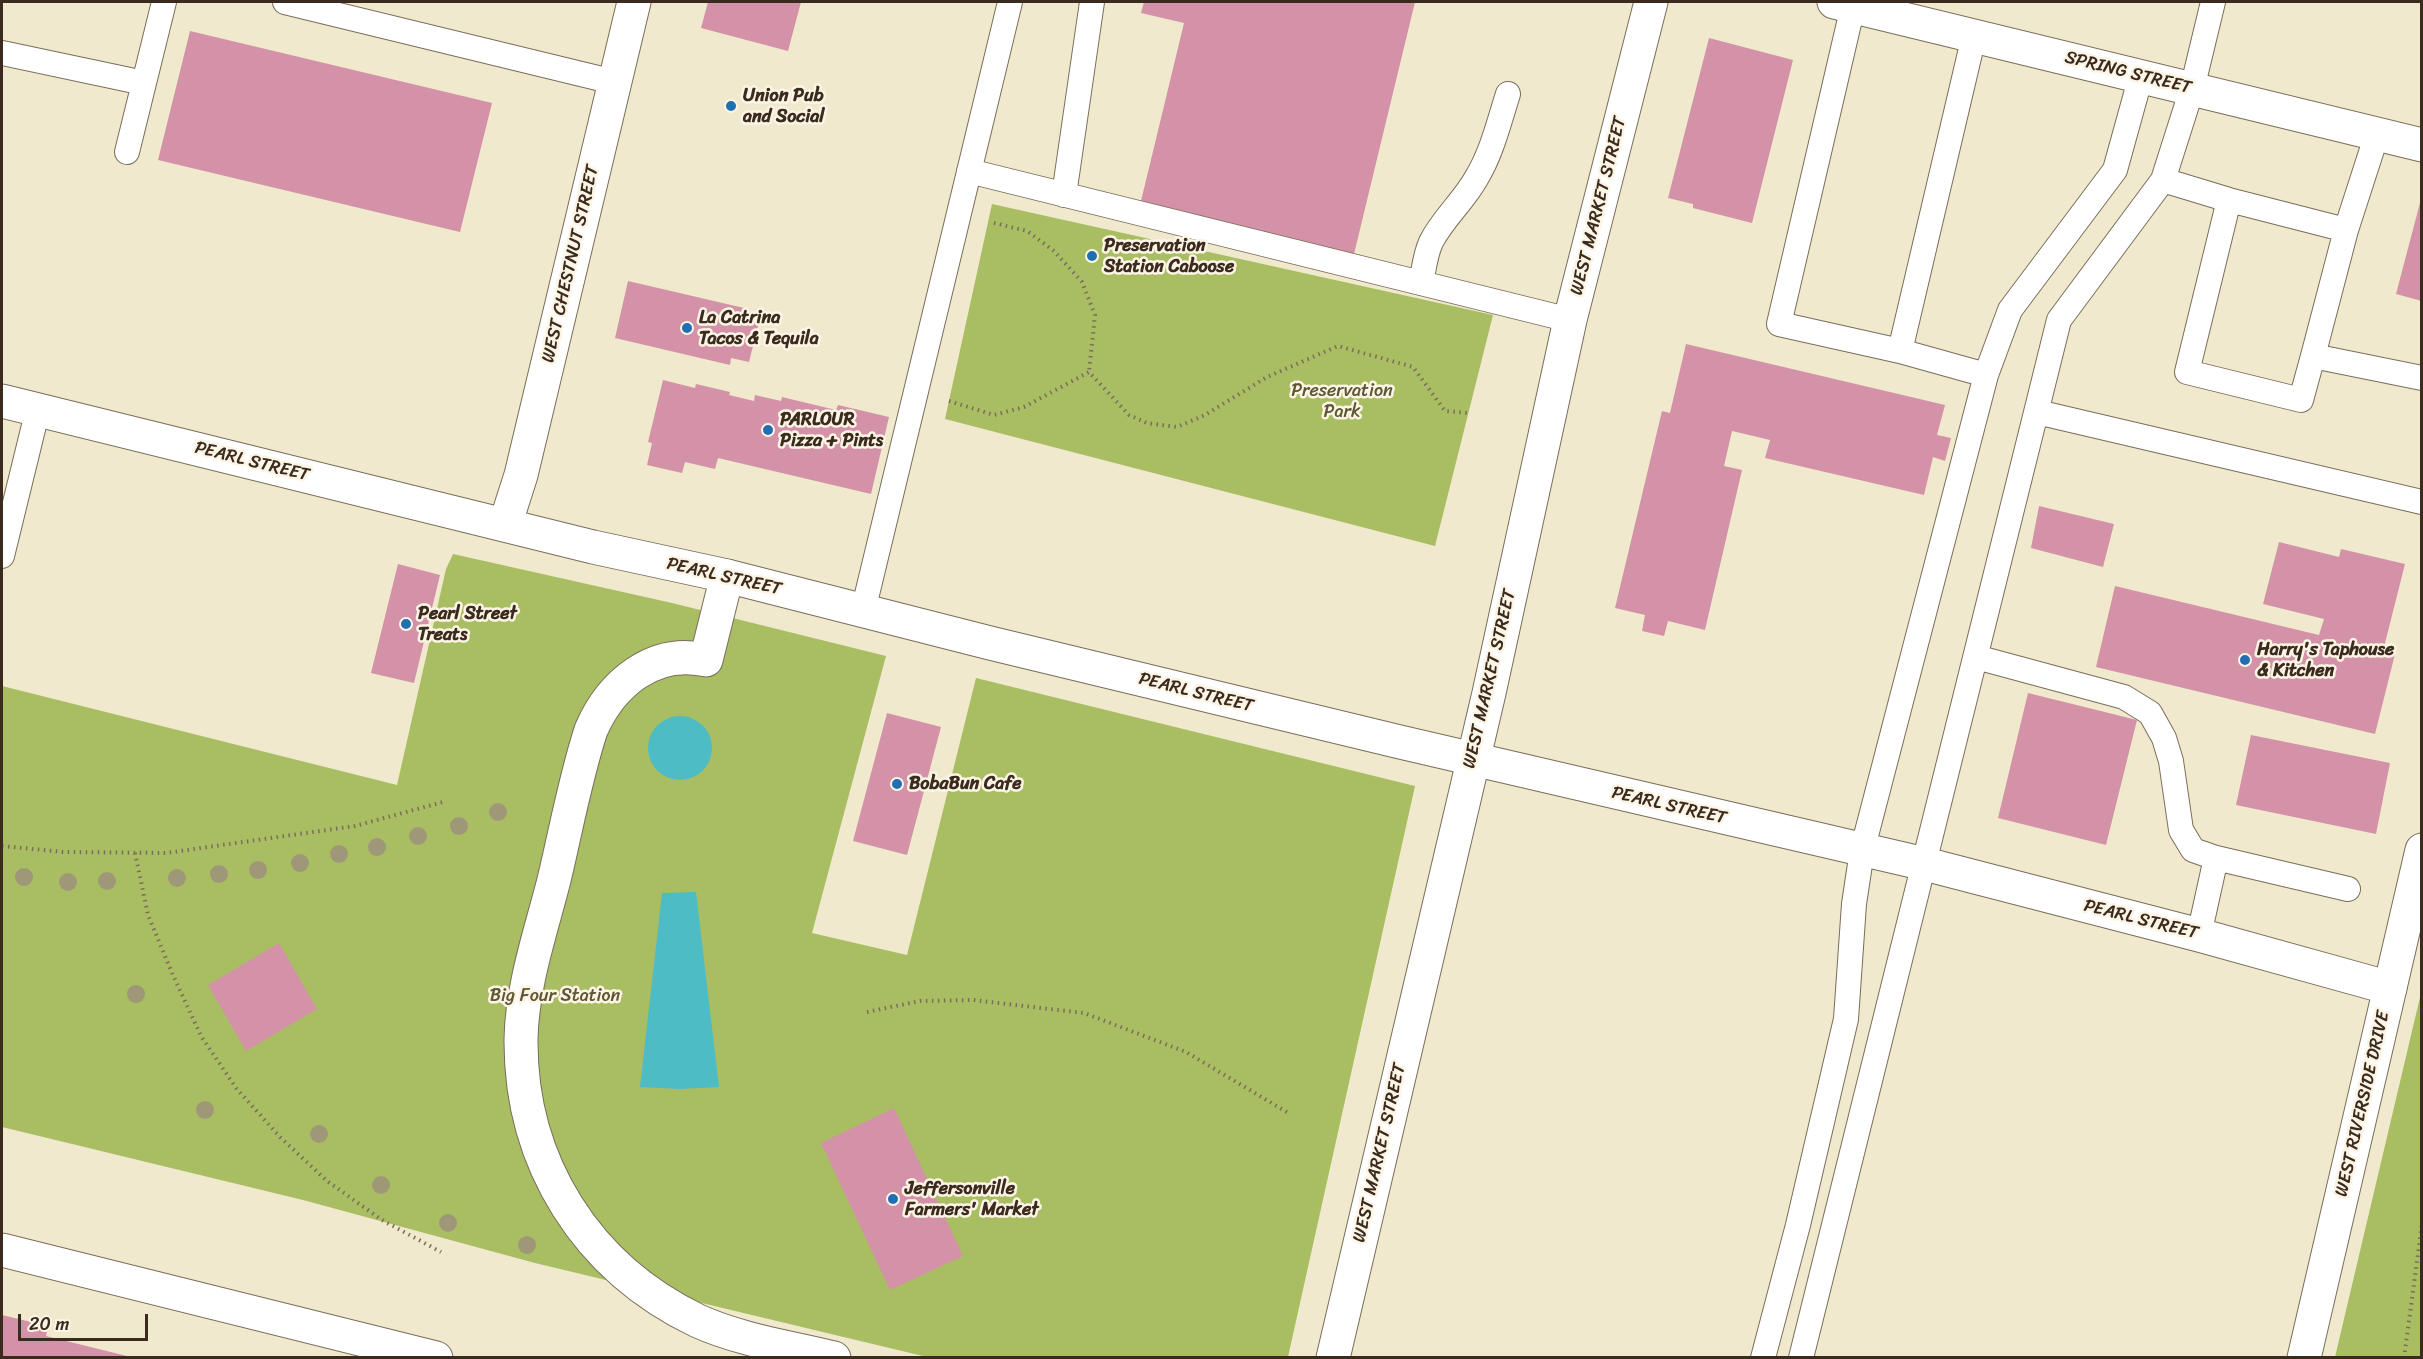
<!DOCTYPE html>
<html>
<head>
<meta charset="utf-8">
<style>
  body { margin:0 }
  #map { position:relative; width:2423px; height:1359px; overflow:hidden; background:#f0e9cd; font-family:Sriracha,sans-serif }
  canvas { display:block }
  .frame { position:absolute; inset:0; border:3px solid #3b2a1e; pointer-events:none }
  .scale { position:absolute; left:18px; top:1314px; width:130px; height:27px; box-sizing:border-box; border:3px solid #3b2a1e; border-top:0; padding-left:8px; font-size:18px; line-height:21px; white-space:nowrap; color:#3b2a1e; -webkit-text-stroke:4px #fcf5e5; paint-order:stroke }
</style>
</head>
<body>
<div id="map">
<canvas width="2423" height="1359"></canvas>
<div class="frame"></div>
<div class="scale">20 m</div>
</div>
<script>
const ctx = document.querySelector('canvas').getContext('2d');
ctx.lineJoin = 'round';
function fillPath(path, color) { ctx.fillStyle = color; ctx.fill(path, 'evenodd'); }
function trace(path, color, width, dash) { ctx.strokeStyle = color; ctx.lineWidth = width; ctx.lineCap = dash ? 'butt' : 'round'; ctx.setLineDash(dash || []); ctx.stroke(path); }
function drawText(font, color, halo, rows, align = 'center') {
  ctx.font = font + ' Sriracha,sans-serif'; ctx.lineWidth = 5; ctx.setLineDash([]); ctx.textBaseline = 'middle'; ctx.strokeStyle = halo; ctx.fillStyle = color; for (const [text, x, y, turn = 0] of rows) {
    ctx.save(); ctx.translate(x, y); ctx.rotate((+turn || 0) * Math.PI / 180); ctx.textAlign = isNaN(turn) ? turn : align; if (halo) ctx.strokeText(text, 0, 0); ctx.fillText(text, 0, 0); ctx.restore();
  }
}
const green = new Path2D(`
  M992,204L1493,315L1435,546L945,419Z
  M453,554L672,603L886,656L812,933L907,955L976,678L1415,786L1288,1357H927L535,1263L303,1200L2,1127V686L397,785L446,569Z
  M2421,993V1357H2335Z`);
const water = new Path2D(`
  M648 748a32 32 0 1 1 64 0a32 32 0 1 1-64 0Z
  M696,892L719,1087L680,1089L640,1087L662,893Z`);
const building = new Path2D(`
  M708,2H801L788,51L701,28Z
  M1144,2H1415L1354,254L1141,201L1184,23L1141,13Z
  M190,31L492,103L460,232L158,160Z
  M1709,38L1793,60L1752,223L1693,208V204L1668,198Z
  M2421,199H2422V301L2396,294Z
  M628,281L744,308L743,313L760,318L749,362L731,358L730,365L615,338Z
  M1686,344L1945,405L1937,435L1951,438L1945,461L1933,457L1924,495L1765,458L1770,440L1732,431L1724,466L1742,470L1705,630L1668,621L1664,636L1642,631L1645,615L1615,608L1662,411L1670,413Z
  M663,380L695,388L696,384L730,392L729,395L754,401L755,395L781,401L782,397L836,410L838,405L889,417L871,494L718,458L715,469L685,462L682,473L647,465L652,443L648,442Z
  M2039,506L2114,524L2103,567L2031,548Z
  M2279,542L2339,557L2341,549L2405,564L2383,651L2395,654L2375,734L2096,667L2115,586L2319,635L2324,619L2263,604Z
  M398,564L440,575L414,683L371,673Z
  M2028,693L2137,720L2106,845L1998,818Z
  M887,713L941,727L907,855L853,841Z
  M2251,735L2390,763L2376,834L2236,805Z
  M279,943L317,1009L246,1051L208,985Z
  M894,1108L963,1256L890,1290L821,1143Z
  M2,1315L48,1326L46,1336L135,1358H2Z`);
const path = new Path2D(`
  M994,223L1027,231L1054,251L1082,282L1095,315L1089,372
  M949,401L994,415L1024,407L1089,372L1129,415L1147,423L1177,427L1205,415L1267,377L1338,346L1413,367L1445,411L1468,413
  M2,846L64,852L166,853L355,826L443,802
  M135,853L148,915L172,973L201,1036L236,1088L280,1137L327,1181L382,1220L441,1252
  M867,1012L920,1001L973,1000L1084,1013L1186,1052L1290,1114
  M2404,1358L2422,1224`);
const service = new Path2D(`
  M285,2L614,82
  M1853,6L1779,324L1900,351L1974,36
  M2,53L144,83
  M2377,134L2346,230L2313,356L2422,378
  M127,152L164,2
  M969,171L1570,320
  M2163,180L2229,200
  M1064,195L1092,2
  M1421,283C1424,269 1425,255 1431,242C1443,218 1464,201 1477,177C1492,152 1499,122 1508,94
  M1900,351L1986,375L2010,310L2115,170L2141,76
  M2313,356L2301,400L2187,372L2229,200L2346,230
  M2037,412L2422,502
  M2,556L38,409
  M863,611L1010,2
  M1976,657L2124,697L2150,713L2164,738L2171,761L2181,830L2193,850L2216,858L2348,889
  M2199,935L2216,858
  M1763,1358L1798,1225L1846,1019L1854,904L1862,851L1986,375
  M1801,1358L2059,320L2163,180L2192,89L2213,2`);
const pedestrian = new Path2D(`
  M727,576L706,660C653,648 611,684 591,730C575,779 566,830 554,880C541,931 522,985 521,1039C520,1163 587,1268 698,1321C740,1340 789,1347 834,1358`);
const minor = new Path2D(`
  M2,401L593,547L727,576L990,643L1400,742L1925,864L2199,935L2390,988
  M505,525L521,475L634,2
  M2,1250L436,1358`);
const tertiary = new Path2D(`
  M1834,2L2422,145
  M1333,1358L1489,693L1570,320L1651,2
  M2304,1358L2422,850`);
const trees = [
  [498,812],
  [459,826],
  [418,836],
  [377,847],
  [339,854],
  [300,863],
  [258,870],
  [219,874],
  [24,877],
  [177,878],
  [107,881],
  [68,882],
  [136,994],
  [205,1110],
  [319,1134],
  [381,1185],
  [448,1223],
  [527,1245]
];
const markers = [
  [731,106,6,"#1f6fb2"],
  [1092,256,6,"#1f6fb2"],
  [687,328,6,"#1f6fb2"],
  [768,430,6,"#1f6fb2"],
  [406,624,6,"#1f6fb2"],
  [2245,660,6,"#1f6fb2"],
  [897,784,6,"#1f6fb2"],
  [893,1199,6,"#1f6fb2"]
];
const streetNames = [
  ["SPRING STREET",2128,73,14],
  ["WEST MARKET STREET",1599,206,-76],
  ["WEST CHESTNUT STREET",571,264,-77],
  ["PEARL STREET",252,462,14],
  ["PEARL STREET",724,577,13],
  ["WEST MARKET STREET",1490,679,-77],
  ["PEARL STREET",1196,693,14],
  ["PEARL STREET",1669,806,13],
  ["PEARL STREET",2141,920,14],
  ["WEST RIVERSIDE DRIVE",2363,1104,-77],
  ["WEST MARKET STREET",1380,1153,-77]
];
const poiNames = [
  ["Union Pub",743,96],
  ["and Social",743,117],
  ["Preservation",1104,246],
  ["Station Caboose",1104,267],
  ["La Catrina",699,318],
  ["Tacos & Tequila",699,339],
  ["PARLOUR",780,420],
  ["Pizza + Pints",780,441],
  ["Pearl Street",418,614],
  ["Treats",418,635],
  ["Harry's Taphouse",2257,650],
  ["& Kitchen",2257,671],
  ["BobaBun Cafe",909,784],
  ["Jeffersonville",905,1189],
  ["Farmers' Market",905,1210]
];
const parkNames = [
  ["Preservation",1342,391],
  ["Park",1342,412],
  ["Big Four Station",555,996]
];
fillPath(green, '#a9be62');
fillPath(water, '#4ebcc5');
fillPath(building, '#d392a7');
trace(service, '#7a6d5b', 26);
trace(pedestrian, '#7a6d5b', 35);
trace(minor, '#7a6d5b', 35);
trace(tertiary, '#7a6d5b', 35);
trace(path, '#7a6d5b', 4, [1.5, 4.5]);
trace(service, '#fff', 24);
trace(pedestrian, '#fff', 33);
trace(minor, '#fff', 33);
trace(tertiary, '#fff', 33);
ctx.fillStyle = '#9f9878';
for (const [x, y] of trees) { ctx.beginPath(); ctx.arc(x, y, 9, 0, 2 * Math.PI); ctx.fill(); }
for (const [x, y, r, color] of markers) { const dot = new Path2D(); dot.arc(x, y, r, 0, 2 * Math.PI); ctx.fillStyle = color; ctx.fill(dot); trace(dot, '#fcf5e5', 2); }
drawText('18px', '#3b2a1e', '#fcf5e5', streetNames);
drawText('bold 18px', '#3b2a1e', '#fcf5e5', poiNames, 'left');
drawText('18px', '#5c5632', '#fcf5e5', parkNames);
</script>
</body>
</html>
